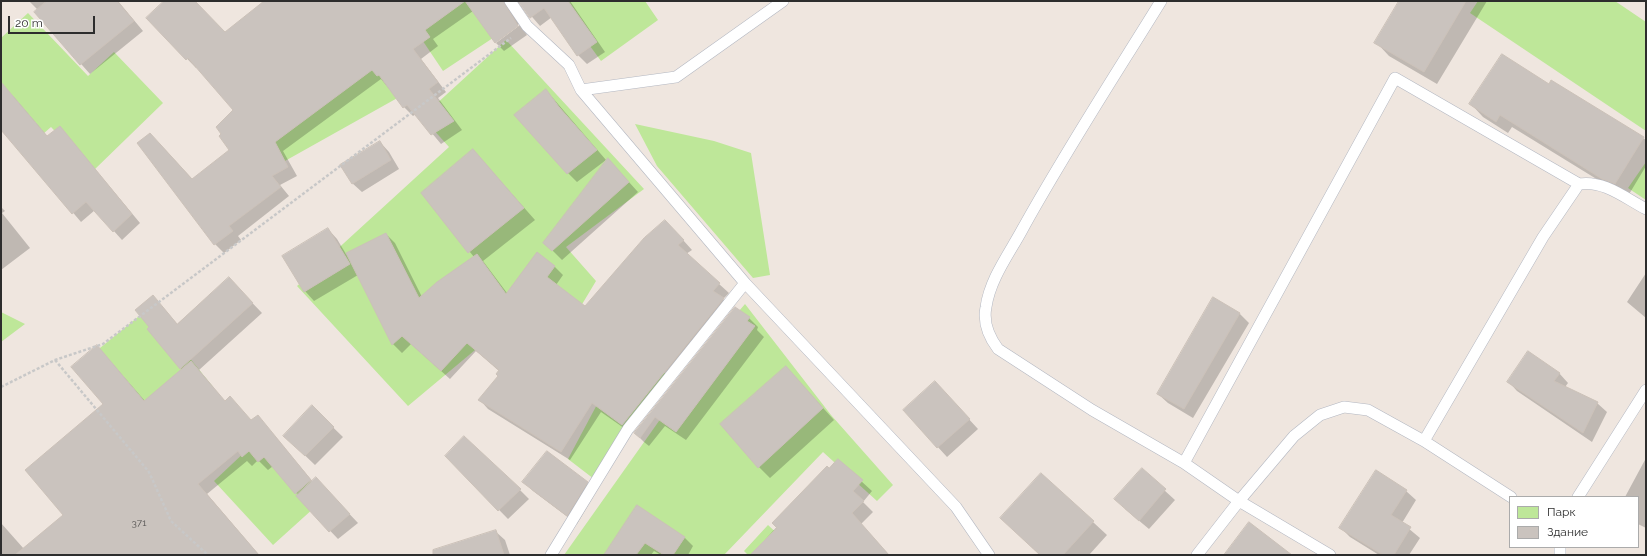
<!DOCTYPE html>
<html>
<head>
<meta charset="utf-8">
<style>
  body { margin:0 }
  #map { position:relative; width:1647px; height:556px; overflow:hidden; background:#efe6df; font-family:Raleway,sans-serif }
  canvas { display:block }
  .frame { position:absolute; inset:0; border:2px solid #2d2d2d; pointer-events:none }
  .legend { position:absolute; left:1509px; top:496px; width:130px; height:52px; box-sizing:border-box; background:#fff; border:1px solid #ababab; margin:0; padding:5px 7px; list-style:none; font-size:12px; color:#2d2d2d }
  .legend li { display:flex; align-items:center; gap:8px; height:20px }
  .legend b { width:20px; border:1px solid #ababab }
  .scale { position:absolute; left:8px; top:16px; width:87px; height:18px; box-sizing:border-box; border:2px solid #2d2d2d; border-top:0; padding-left:5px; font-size:12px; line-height:14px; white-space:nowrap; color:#2d2d2d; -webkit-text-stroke:3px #fff; paint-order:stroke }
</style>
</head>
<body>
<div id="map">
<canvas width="1647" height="556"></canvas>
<div class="frame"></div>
<ul class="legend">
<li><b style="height:11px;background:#bee799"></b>Парк</li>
<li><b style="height:11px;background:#cac3be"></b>Здание</li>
</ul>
<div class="scale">20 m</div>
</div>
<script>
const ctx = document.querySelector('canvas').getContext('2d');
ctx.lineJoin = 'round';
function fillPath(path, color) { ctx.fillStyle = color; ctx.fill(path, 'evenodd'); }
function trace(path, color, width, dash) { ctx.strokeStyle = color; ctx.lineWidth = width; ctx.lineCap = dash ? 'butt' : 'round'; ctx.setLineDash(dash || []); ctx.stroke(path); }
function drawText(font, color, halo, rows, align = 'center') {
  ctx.font = font + ' Raleway,sans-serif'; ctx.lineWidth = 3.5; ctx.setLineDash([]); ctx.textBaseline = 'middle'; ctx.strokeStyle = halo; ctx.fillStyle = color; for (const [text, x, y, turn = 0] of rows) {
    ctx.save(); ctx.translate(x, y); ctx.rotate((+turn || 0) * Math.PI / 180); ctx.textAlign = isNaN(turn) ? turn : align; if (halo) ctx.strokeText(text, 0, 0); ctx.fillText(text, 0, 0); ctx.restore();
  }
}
const green = new Path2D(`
  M396,1H477L499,34L443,71Z
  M557,1H645L658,20L601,61Z
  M1478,1H1615L1646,22V131L1470,13Z
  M28,13L88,76L114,52L163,103L93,171L51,127L34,142L1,107V38Z
  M385,30L417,87L276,166L262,141Z
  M506,40L644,189L566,247L596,281L578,311L666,374L594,479L568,459L601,397L493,335L408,406L297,286L449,147L422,117Z
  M635,124L714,141L751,153L770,275L753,278L657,166Z
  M1646,162V200L1628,188Z
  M745,304L831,415L893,485L877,501L823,452L724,555H564L727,325Z
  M149,308L214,388L149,441L84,361Z
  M1,312L25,324L1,342Z
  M265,433L325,498L273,545L214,481Z
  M768,525L800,555H748L744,551Z`);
const shadow = new Path2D(`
  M29,1H118L143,31L90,74L35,12L38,10Z
  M165,1H194L225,33L266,1H570L605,52L587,64L578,55L552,17L540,26L520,3L515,4L519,24L495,41L473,11L433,39L438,46L421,59L446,92L438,98L462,130L441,144L416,114L413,116L404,107L381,79L283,151L297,176L280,185L289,196L238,236L241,240L224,253L215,244L159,143L193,180L230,150L234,110L197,67L196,68L148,18Z
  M1400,1H1487L1437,84L1389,56L1376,42Z
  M520,25L527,35L504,51L496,43Z
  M1552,81L1646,140V166L1628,196L1616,191L1512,127L1508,133L1483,117L1471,104L1549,85Z
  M1,89L13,96L48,137L60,127L140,223L122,240L95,210L81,222L1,128Z
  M546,90L606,160L577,182L568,173Z
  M380,142L389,152L399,169L362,192L352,183Z
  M473,150L535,220L483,261L507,293L554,266L563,275L556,285L585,307L674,230L692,250L686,254L729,293L723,299L732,308L631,433L601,412L570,460L488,409L480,400L499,376V371L476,351L450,379L411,344L402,353L393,344L358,275L314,301L305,291L328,229L337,239L346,254L386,234L395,243L422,297L474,257L422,193Z
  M608,159L638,192L562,260L545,243Z
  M1,207L5,211L2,213L30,248L1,270Z
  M1646,273V318L1627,302Z
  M238,288L262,313L199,370L225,402L252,421L258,416L313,482L324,487L358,523L338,539L297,496L298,495L273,466L268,470L258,460L252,466L247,461L207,494L259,555H1V523L24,549L65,515L104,405L97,346L145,401L182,370L148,329L162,306L178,325Z
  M1239,313L1249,323L1193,418L1168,403L1158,394Z
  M749,318L758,327L757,330L764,337L686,440L665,426L649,446L644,442L635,433Z
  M786,367L834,420L770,478L759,467Z
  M1559,373L1568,383L1565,387L1597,403L1607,412L1592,442L1517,391L1508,381Z
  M944,392L978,429L947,457L904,410Z
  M312,407L343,437L315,465L294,445Z
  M446,456L520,490L529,499L508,519Z
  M1646,458V528L1638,524V497H1625Z
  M838,460L872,491L863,502L873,512L861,524L889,555H751Z
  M1142,470L1175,500L1149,529L1125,509Z
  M1041,474L1107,535L1089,555H1040L1001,518Z
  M524,482L587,483L596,492L577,524L533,491Z
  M1406,491L1416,500L1402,523L1420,538L1409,555H1379L1350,537L1341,528Z
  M637,506L685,538L693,546L688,555H661L654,551L651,555H605Z
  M495,531L505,540L510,555H473Z`);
const building = new Path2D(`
  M47,1H117L134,21L80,65L34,12Z
  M164,1H195L225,32L264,1H503L518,26L495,43L465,1L425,30L430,37L413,49L438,82L429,89L454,121L431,135L407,105L403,108L379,75L377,76L372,70L275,142L288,167L272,176L281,187L229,226L233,231L214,245L137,143L150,133L192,179L229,150L219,136L221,134L216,127L233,110L188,58L186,60L146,18Z
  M518,1H568L597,42L577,56L544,8L530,18Z
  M1399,1H1466L1424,72L1374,43Z
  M1502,54L1549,84L1551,80L1644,137L1615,184L1602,179L1500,115L1496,122L1469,104Z
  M1,82L47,136L60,126L132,214L113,232L86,202L72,214L1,130Z
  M546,89L559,107L597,150L567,174L514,115Z
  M380,141L391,160L352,184L340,165Z
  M473,149L524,208L468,253L421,193Z
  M608,158L629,182L552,251L543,243Z
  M665,220L684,240L678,245L720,283L713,291L724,298L622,425L592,403L561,452L478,400L498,376L496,374L499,370L467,343L441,371L402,336L392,345L346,253L386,233L419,298L437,282L477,254L506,294L537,252L555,266L547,277L585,306L644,238Z
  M328,228L350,264L304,292L282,256Z
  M229,277L253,303L180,369L147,329L149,327L135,310L153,295L177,324Z
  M1213,297L1240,313L1184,409L1157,394Z
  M735,307L750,317L747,321L755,326L676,432L655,417L640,438L634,433Z
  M97,345L144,401L191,361L225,401L230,396L251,420L258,415L311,480L295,494L264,457L258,462L249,451L242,457L238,451L198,484L259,555H15L63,515L25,470L103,404L71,367Z
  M1528,351L1560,373L1554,381L1598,402L1583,433L1507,382Z
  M786,366L823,408L758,468L720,424Z
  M935,381L970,419L937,448L903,410Z
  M312,405L334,427L305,456L283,436Z
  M464,436L521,489L498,511L445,456Z
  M547,451L588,482L567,516L522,482Z
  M838,459L863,480L853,491L864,501L852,513L889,555H750L777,528L772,523L827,466L829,468Z
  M1142,468L1166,489L1139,521L1114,499Z
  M1376,470L1407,490L1391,515L1411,527L1394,555H1383L1339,528Z
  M1041,473L1094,521L1063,555H1040L1000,518Z
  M316,477L350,514L329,532L296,496Z
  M637,505L685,537L673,555H664L645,543L636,555H604Z
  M1249,522L1292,555H1224Z
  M496,530L504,555H433V550Z`);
const path = new Path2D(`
  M55,360L149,472L171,521L208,555
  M1,387L55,360L103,344L511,38`);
const lane = new Path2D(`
  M510,1L527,26L569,65L581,90
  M1161,1C1114,77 1065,152 1022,230C1009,254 990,279 986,307C983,322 989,337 998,349L1092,410L1184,463L1239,501L1330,555
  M745,283L581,90L676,77L783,1
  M1424,441L1543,237L1579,184C1604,180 1625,198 1646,209
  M1184,463L1395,78L1579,184
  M1578,497L1646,390
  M551,555L628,429L745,283L956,507L989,555
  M1197,555L1239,501L1294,436L1320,415L1344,407L1368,410L1424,441L1511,497
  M1560,555V547`);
const numberNames = [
  ["371",139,523]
];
fillPath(green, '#bee799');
fillPath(shadow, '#0003');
fillPath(building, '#cac3be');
trace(building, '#cbc1b8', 1);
trace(lane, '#b3b7c1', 12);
trace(path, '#c8c8c8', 2.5, [3, 2]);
trace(lane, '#fff', 11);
drawText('10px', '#545251', null, numberNames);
</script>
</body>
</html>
